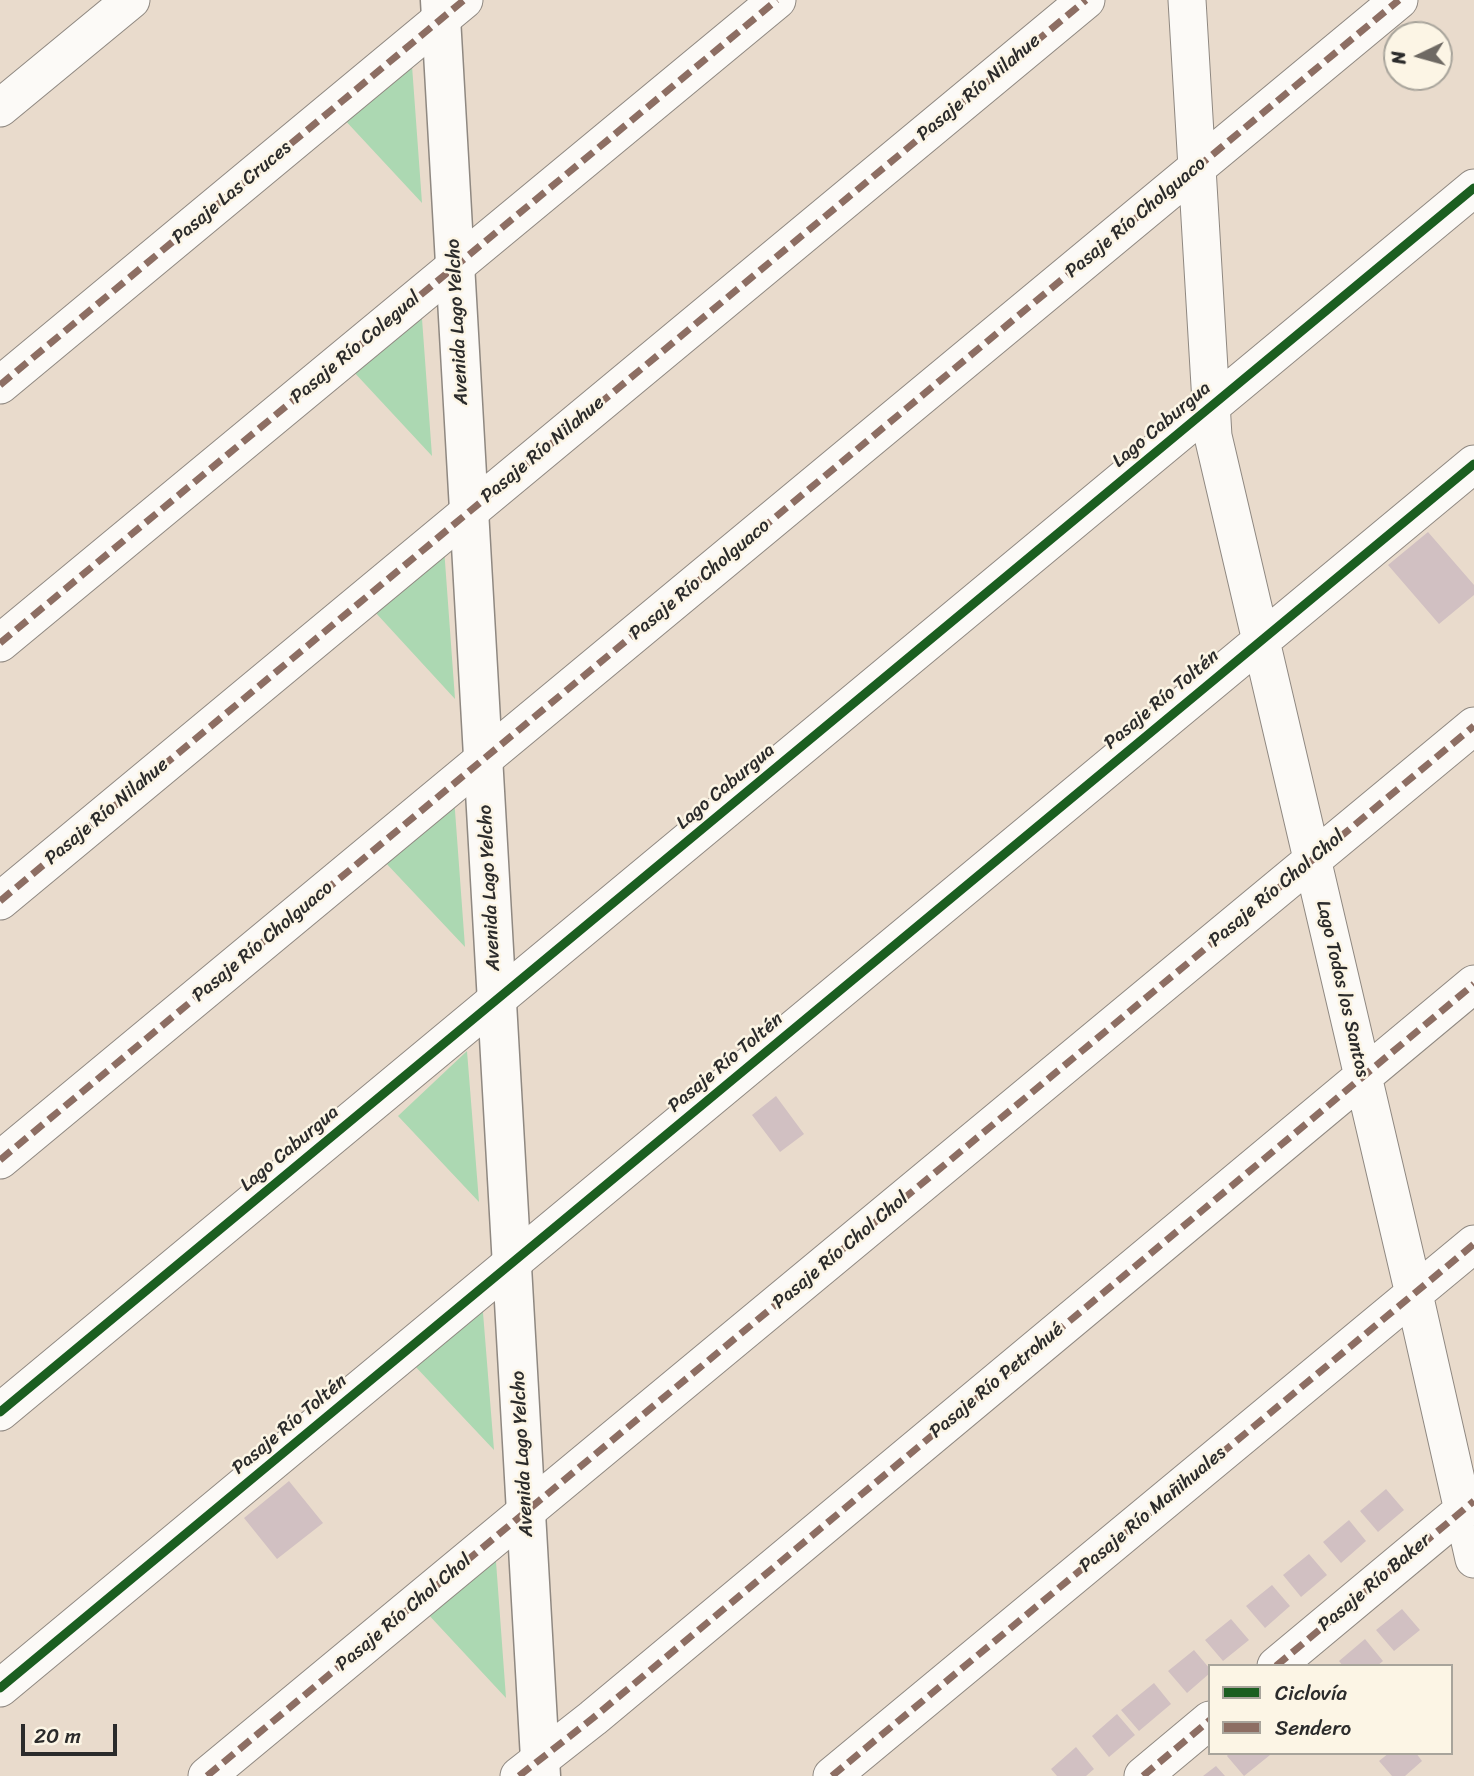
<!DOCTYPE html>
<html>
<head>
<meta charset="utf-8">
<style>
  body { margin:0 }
  #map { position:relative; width:1474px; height:1776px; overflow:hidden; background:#e9dbcc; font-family:Sriracha,sans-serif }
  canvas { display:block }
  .legend { position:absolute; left:1208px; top:1664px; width:245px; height:91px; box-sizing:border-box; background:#fcf5e5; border:2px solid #a8a49b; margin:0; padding:9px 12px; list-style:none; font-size:21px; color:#2b2b2b }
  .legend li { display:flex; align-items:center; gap:14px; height:35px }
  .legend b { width:35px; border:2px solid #a8a49b }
  .north { position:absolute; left:1383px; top:21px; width:70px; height:70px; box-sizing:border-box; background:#fcf5e5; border:2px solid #a8a49b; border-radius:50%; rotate:265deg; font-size:19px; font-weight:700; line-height:28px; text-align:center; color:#2b2b2b }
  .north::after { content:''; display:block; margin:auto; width:24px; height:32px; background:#6e6963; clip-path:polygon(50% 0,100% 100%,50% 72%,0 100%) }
  .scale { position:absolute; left:21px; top:1724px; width:96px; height:32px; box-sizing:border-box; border:4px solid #2b2b2b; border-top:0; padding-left:9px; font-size:21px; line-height:24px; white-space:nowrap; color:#2b2b2b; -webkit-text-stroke:5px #fcf5e5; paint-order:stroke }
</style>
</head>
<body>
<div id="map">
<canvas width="1474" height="1776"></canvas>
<ul class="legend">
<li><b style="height:9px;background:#1b5e20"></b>Ciclovía</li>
<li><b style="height:9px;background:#8d6e63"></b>Sendero</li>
</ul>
<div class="north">N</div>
<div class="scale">20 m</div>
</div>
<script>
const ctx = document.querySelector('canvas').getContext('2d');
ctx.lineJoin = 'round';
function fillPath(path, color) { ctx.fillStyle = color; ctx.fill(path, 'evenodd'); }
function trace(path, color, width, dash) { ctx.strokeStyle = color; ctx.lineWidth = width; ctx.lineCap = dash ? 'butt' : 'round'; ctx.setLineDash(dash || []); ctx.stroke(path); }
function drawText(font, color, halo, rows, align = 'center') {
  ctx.font = font + ' Sriracha,sans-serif'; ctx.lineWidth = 5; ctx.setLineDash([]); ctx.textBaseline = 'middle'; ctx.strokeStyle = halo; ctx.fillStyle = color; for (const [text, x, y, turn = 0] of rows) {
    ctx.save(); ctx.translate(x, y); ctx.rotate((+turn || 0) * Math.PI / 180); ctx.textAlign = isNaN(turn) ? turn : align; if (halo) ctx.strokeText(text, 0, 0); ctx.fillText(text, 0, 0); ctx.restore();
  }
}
const green = new Path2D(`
  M411,52L422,203L342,117Z
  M421,305L432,456L352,370Z
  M444,548L455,699L375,612Z
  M454,797L465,947L384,861Z
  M467,1051L479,1202L398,1116Z
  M482,1300L494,1450L413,1364Z
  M495,1548L506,1698L426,1612Z`);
const building = new Path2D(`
  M1428,532L1474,585V595L1439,624L1388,565Z
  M776,1096L804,1134L780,1152L752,1115Z
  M289,1481L323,1523L277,1559L244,1518Z
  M1386,1489L1404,1510L1378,1532L1360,1511Z
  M1349,1520L1366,1541L1341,1563L1323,1542Z
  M1309,1554L1327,1575L1301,1597L1283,1575Z
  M1272,1585L1290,1606L1265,1628L1246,1606Z
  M1402,1609L1420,1630L1394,1651L1376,1630Z
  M1231,1619L1249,1640L1223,1661L1205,1640Z
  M1365,1639L1383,1661L1377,1666H1343L1339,1661Z
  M1194,1650L1210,1669V1673L1187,1693L1168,1671Z
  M1154,1683L1171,1704L1139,1731L1121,1710Z
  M1117,1714L1135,1735L1109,1757L1092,1736Z
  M1076,1747L1094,1769L1086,1776H1057L1051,1769Z
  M1229,1753H1269L1270,1755L1244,1776L1227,1756Z
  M1389,1753H1416L1422,1761L1405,1776H1392L1379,1761Z
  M1216,1766L1225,1776H1203Z`);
const street = new Path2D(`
  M1187,0L1213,436L1414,1294L1474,1559
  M0,108L131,0
  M0,385L464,0
  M0,643L777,0
  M0,901L1086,0
  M0,1160L1399,0
  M0,1412L1474,188
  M1276,1666L1474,1501
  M0,1688L1474,464
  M207,1776L1474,726
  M519,1776L593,1718L1474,984
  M832,1776L1474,1244
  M1143,1776L1210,1720`);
const secondary = new Path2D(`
  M440,0L541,1776`);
const quiet = new Path2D(`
  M0,385L464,0
  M0,643L777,0
  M0,901L1086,0
  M0,1160L1399,0
  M1276,1666L1474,1501
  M207,1776L1474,726
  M519,1776L593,1718L1474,984
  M832,1776L1474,1244
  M1143,1776L1210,1720`);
const cycleway = new Path2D(`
  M0,1412L1474,188
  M0,1688L1474,464`);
const streetNames = [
  ["Pasaje Río Nilahue",979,88,-40],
  ["Pasaje Las Cruces",232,193,-40],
  ["Pasaje Río Cholguaco",1136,218,-40],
  ["Avenida Lago Yelcho",458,322,-93],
  ["Pasaje Río Colegual",356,348,-40],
  ["Lago Caburgua",1162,425,-40],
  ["Pasaje Río Nilahue",543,450,-40],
  ["Pasaje Río Cholguaco",700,580,-40],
  ["Pasaje Río Toltén",1162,700,-40],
  ["Lago Caburgua",726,787,-40],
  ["Pasaje Río Nilahue",107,812,-40],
  ["Avenida Lago Yelcho",490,888,-93],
  ["Pasaje Río Chol Chol",1277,889,-40],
  ["Pasaje Río Cholguaco",263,942,-40],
  ["Lago Todos los Santos",1342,989,77],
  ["Pasaje Río Toltén",726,1063,-40],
  ["Lago Caburgua",290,1149,-40],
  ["Pasaje Río Chol Chol",841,1251,-40],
  ["Pasaje Río Petrohué",997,1381,-40],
  ["Pasaje Río Toltén",290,1425,-40],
  ["Avenida Lago Yelcho",523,1454,-93],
  ["Pasaje Río Mañihuales",1153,1510,-40],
  ["Pasaje Río Baker",1375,1583,-40],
  ["Pasaje Río Chol Chol",404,1613,-40]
];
fillPath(green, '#acd8b2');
fillPath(building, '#d1c0c2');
trace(street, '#8f8881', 39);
trace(secondary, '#8f8881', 41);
trace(street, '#fcfaf7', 37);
trace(secondary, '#fcfaf7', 38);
trace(quiet, '#8d6e63', 7, [14, 7]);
trace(cycleway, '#1b5e20', 9);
drawText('19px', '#2b2b2b', '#fcf5e5', streetNames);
</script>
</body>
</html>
